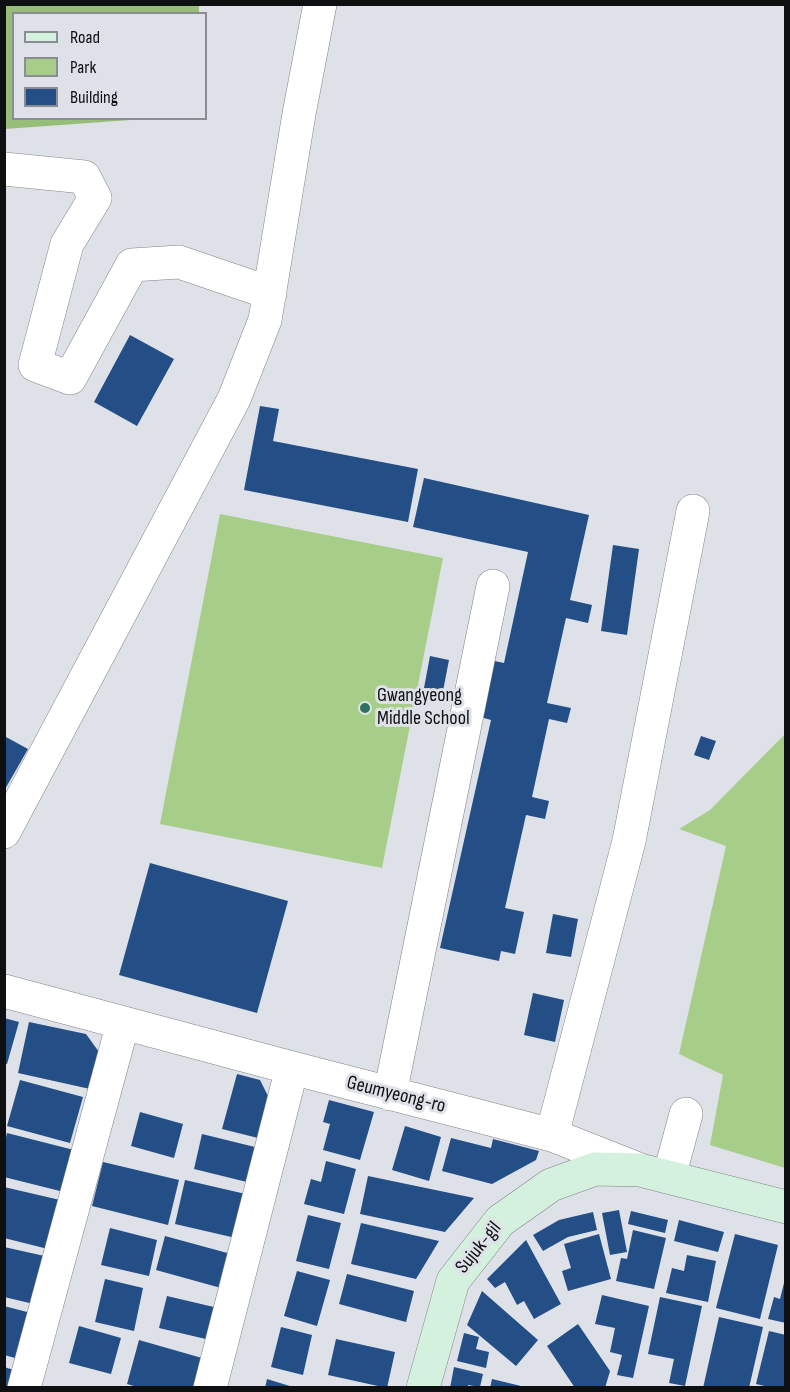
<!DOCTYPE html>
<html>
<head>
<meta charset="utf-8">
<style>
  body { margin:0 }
  #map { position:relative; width:790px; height:1392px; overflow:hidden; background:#dee2e8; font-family:"Sofia Sans Condensed",sans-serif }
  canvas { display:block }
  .frame { position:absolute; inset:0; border:6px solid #0d0f11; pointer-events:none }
  .legend { position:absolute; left:12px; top:12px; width:195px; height:108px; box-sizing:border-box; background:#dee2e8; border:2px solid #8a8e92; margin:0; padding:8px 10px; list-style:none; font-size:18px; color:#0d0f11 }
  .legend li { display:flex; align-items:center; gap:12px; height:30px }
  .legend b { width:30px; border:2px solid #8a8e92 }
</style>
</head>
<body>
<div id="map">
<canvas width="790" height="1392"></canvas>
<div class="frame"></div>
<ul class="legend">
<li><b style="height:8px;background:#d4f1dd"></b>Road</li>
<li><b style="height:16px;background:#a7ce88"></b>Park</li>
<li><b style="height:16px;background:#234e86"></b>Building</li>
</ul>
</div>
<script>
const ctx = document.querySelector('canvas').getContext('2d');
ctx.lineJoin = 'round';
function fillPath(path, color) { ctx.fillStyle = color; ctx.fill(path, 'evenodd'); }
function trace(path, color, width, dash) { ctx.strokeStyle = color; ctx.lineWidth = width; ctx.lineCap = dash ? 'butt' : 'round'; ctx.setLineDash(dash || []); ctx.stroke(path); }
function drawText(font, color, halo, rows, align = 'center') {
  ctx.font = font + ' "Sofia Sans Condensed",sans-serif'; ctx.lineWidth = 6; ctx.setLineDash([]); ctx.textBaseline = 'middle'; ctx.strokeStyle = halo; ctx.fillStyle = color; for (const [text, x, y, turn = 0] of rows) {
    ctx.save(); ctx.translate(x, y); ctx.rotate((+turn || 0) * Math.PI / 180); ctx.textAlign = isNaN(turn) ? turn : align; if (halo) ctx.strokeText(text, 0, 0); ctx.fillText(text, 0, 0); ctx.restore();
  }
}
const green = new Path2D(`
  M220,514L443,558L382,868L160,824Z
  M785,734V1168L710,1145L723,1075L679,1054L726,846L679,829L710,810Z`);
const forest = new Path2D(`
  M5,4H199V13L14,14V118L145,119L5,129Z`);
const building = new Path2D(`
  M130,335L174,359L137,426L94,402Z
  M260,406L279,409L273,441L418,469L408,522L244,490Z
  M424,478L589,515L570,600L592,605L588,623L566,618L547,703L571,708L567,723L549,719L532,797L549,801L545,819L526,815L505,908L524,912L515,954L501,951L499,961L440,948L491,720L477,716L490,660L504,663L528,552L413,527Z
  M613,545L639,549L627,635L601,631Z
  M430,656L449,660L443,691L424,688Z
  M701,736L716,741L709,760L694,755Z
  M6,737L28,749L4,791V739Z
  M150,863L288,901L257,1013L119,975Z
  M553,914L578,919L571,957L546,953Z
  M533,993L564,1000L555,1042L524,1035Z
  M4,1018L19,1022L7,1064L4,1063Z
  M29,1022L86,1034L99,1052L90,1089L18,1073Z
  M237,1074L260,1080L269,1098L258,1138L222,1129Z
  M20,1080L83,1097L70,1143L7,1126Z
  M329,1100L374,1112L360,1160L323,1150L330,1124L323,1122Z
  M140,1112L183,1124L174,1158L131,1146Z
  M405,1126L441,1137L429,1181L392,1170Z
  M7,1133L74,1150L64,1192L4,1177V1146Z
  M202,1134L263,1149L255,1184L194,1169Z
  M451,1138L491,1148L493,1139L539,1151L536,1160L492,1184L442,1171Z
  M326,1161L356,1169L344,1214L304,1204L311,1179L321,1182Z
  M103,1162L179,1180L168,1225L92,1206Z
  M368,1176L474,1198L445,1232L360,1214Z
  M185,1180L250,1195L240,1239L175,1224Z
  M4,1187L60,1200L48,1249L4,1238Z
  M619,1210L627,1252L610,1255L602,1213Z
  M631,1211L668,1220L665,1233L628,1224Z
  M593,1212L597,1230L568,1237L543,1251L533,1235L559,1220Z
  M308,1215L341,1223L329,1269L296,1261Z
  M679,1220L724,1232L718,1252L674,1241Z
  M361,1223L439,1241L416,1279L351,1264Z
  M110,1228L157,1240L149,1276L101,1265Z
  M633,1230L666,1238L654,1289L616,1281L621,1258L627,1259Z
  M599,1234L611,1279L568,1291L562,1271L571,1268L564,1244Z
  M735,1234L778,1245L760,1319L716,1308Z
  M165,1236L231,1254L221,1288L156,1270Z
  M526,1240L561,1304L534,1319L524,1301L517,1305L505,1282L495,1288L487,1279Z
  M4,1247L49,1257L38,1305L4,1297Z
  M687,1255L716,1261L708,1302L666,1293L672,1268L684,1271Z
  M297,1271L330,1280L317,1326L284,1316Z
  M347,1274L414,1291L406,1322L339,1304Z
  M105,1279L143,1288L134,1331L95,1322Z
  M785,1279H786V1323L768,1319L774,1297L780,1299Z
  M482,1291L538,1340L516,1366L467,1325Z
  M602,1295L649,1306L633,1378L617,1375L622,1355L610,1352L615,1328L595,1324Z
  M167,1296L218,1308L210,1340L159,1328Z
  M660,1297L702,1306L685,1386L669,1383L674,1359L648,1354Z
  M4,1306L31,1313L19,1359L4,1355Z
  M719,1317L763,1327L749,1388H703Z
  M578,1324L610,1371L605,1388H575L547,1346Z
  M79,1326L121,1338L111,1374L69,1363Z
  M281,1327L312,1335L303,1375L271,1367Z
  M769,1331L786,1335V1388H773L756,1384Z
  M464,1333L479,1337L476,1349L489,1352L486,1368L457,1361Z
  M336,1339L395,1352L387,1388L328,1375Z
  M139,1340L209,1360L201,1388H141L127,1384Z
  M4,1367L14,1370L9,1388H4Z
  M454,1367L483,1374L480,1387L468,1385V1388H450Z
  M267,1379L293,1387V1388H265Z
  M492,1379L521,1386V1388H490Z`);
const street = new Path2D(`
  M4,169L84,177L95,198L67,244L35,365L70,378L132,265L179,262L270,293
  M4,832L234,399L265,320L299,114L320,4
  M4,991L292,1068L552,1135L638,1169
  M390,1094L493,586
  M552,1135L629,841L693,511
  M669,1177L686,1114
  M24,1388L123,1023
  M210,1388L292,1068`);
const secondary = new Path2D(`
  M423,1388L453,1281L500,1221L551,1185L595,1169L640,1170L786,1207`);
const markers = [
  [365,708,6,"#30705f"]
];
const poiNames = [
  ["Gwangyeong",377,696],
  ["Middle School",377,719]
];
const streetNames = [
  ["Geumyeong-ro",396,1095,14],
  ["Sujuk-gil",479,1248,-51]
];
fillPath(green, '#a7ce88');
fillPath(forest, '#97be78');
fillPath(building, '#234e86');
trace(street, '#808388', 34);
trace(secondary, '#808388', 34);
trace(street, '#fff', 33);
trace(secondary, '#d4f1dd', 33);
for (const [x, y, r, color] of markers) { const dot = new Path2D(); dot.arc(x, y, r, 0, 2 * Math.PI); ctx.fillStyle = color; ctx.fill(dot); trace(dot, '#dee2e8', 2); }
drawText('20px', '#0d0f11', '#dee2e8', poiNames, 'left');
drawText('20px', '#0d0f11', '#dee2e8', streetNames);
</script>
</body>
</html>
